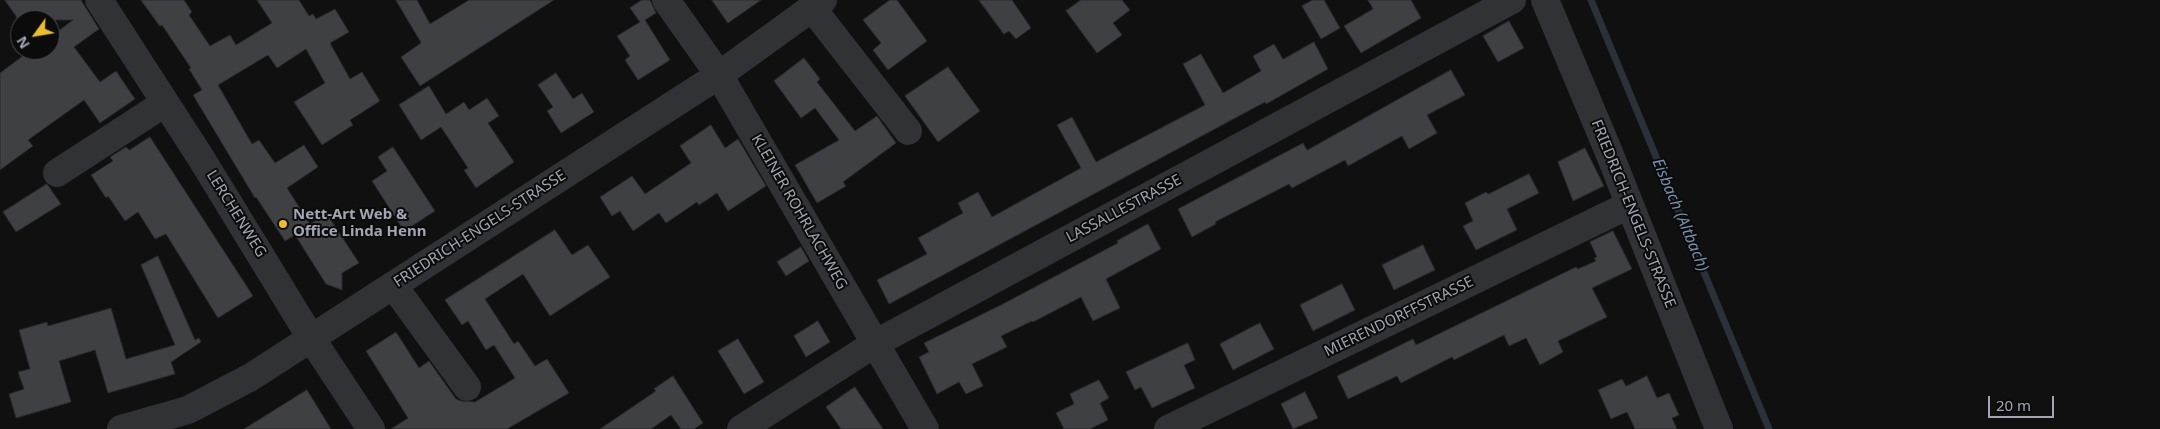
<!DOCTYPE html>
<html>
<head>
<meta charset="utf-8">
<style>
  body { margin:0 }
  #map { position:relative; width:2160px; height:429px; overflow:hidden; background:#101011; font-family:"Noto Sans",sans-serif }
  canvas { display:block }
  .north { position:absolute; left:10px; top:10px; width:50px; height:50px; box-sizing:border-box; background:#0b0b0c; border:1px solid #47494e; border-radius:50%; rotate:238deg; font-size:14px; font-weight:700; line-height:20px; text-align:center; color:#a2a5b2 }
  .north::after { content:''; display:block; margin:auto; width:18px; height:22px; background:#eabd30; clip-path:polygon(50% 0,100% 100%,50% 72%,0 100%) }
  .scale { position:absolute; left:1988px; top:396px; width:66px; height:22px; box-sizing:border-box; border:2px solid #a2a5b2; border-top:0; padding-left:6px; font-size:15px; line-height:18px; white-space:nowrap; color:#a2a5b2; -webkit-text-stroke:4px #0b0b0c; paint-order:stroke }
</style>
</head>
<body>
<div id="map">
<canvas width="2160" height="429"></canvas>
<div class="north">N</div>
<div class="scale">20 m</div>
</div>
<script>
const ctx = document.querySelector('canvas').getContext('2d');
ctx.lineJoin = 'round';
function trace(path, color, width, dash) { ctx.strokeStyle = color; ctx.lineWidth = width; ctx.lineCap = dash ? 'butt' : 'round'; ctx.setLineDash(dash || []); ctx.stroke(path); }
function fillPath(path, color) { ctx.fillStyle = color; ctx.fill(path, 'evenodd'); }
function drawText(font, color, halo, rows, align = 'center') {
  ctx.font = font + ' "Noto Sans",sans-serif'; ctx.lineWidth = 4; ctx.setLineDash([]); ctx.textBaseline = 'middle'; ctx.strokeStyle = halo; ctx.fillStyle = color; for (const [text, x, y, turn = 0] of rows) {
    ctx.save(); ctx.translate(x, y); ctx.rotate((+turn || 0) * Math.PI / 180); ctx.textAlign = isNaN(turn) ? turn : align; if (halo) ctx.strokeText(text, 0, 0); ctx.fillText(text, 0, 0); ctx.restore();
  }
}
const stream = new Path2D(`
  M1591,0L1769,429`);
const building = new Path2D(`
  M5,0H81L99,29L74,47L100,82L116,71L135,99L100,123L84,100L28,140L33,146L0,170V73L31,50H50V37L73,20H19Z
  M141,0H184L192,12L189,15L210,46L230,35L236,45L272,23L257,0H299L309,16L313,14L316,19L335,9L349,32L330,43L350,79L362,72L380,101L350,120L353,125L322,145L294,102L325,83L306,49L277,68L268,55L218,85L252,144L259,140L275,163L304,145L318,167L287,188L310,224L327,214L359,263L342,273V290L326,284L295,235L285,241L256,197L255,198L193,95L202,90L189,69L191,68L162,25L160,26Z
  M396,0H417L430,24L469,0H554L420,86L401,57L421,43Z
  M642,0H650L656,13L645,20L670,60L638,80L625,60L630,56L617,36L640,22L630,8Z
  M712,0H761L728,23Z
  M890,0H897L927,41L888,70L873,50L881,43L863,20Z
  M979,0H1012L1031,28L1016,39L1009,31L1004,34Z
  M1081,0H1122L1130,10L1113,23L1122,35L1097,53L1066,11Z
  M1313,0H1324L1340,28L1321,39L1302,6Z
  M1368,0H1411L1421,18L1361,53L1344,26L1373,9Z
  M1509,21L1524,48L1498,62L1483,36Z
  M1314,42L1328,69L1266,104L1265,102L889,304L877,280L927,254L918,238L963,213L958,203L978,192L992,217L1081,168L1057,125L1072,117L1096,162L1205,105L1183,64L1201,54L1223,93L1261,71L1253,56L1274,44L1283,59Z
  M804,58L820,79L817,82L855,131L877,116L896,143L843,182L846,186L817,203L795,165L839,140L815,108L801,118L774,81Z
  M948,67L980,111L938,142L905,96Z
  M1451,70L1465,95L1427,115L1437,133L1409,149L1402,136L1348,166L1345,160L1292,188L1289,184L1215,222L1216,224L1192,237L1178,209L1303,143L1307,150Z
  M556,73L573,99L582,93L594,112L561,133L547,111L553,107L538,85Z
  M429,86L446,114L464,102L469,110L487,98L499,116L488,123L514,162L476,188L464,170L468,168L441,127L421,140L399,105Z
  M711,125L725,148L738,139L766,186L728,211L717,193L699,205L697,202L666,223L659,213L633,231L620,211L612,216L600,197L632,176L645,194L691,163L680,146Z
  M150,137L253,296L218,318L166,234L155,239L138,212L125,221L108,196L106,198L91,175L113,161L110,157L126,147L129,150Z
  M393,147L435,211L404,231L372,181L387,171L378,157Z
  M1585,148L1604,186L1573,201L1558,162Z
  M1529,174L1539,193L1507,209L1517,230L1476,250L1463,226L1473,221L1465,203L1486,192L1488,194Z
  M47,184L61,204L16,232L3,212Z
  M1148,224L1161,249L1106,279L1120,308L1093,321L1081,297L1033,322L1032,321L1001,336L1007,347L972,364L983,386L966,394L959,382L937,394L919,357L929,352L924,343L1001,305L1118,243L1117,241Z
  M555,230L572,255L588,245L610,277L550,316L523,274L485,299L514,344L518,341L535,366L547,359L569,393L507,429H391L408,418L366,351L396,332L419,368L429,361L456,399L461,401L475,402L515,378L494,345L486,350L468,321L462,325L445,300Z
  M1613,231L1632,269L1592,288L1607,317L1558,341L1563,352L1540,365L1526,338L1509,346L1504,335L1454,360L1452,357L1401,383L1397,376L1348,399L1337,376L1413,339L1416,345L1576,267L1578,269L1596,261L1594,258L1597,257L1590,242Z
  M1423,245L1435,270L1394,290L1382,265Z
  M801,247L809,261L786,276L777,262Z
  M158,256L195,340L199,338L201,342L171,362L175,374L108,393L95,350L59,361L71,402L16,418L9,394L24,389L18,372L30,369L19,330L47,322L48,326L111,308L126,359L175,345L141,265Z
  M1342,284L1355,310L1313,331L1300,305Z
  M818,321L830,342L806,357L794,336Z
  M1260,323L1274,349L1233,370L1220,344Z
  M738,339L764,382L744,394L718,351Z
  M1188,343L1195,360L1184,365L1195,388L1152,408L1141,387L1135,390L1126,372Z
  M673,376L703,423L694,429H681L671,415L651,429H600L656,391L654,389Z
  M1647,376L1657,398L1669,393L1679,415L1672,418L1677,429H1635L1627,412L1611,419L1598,390L1622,379L1626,386Z
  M1099,380L1109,398L1100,403L1108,420L1090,429H1064L1056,413L1074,404L1070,394Z
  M855,387L883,429H841L826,407Z
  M307,390L331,429H244L292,399Z
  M1305,392L1318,418L1293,429L1281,404Z`);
const minor = new Path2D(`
  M99,0L201,158L311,338L371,429
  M666,0L719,75L925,429
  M1545,0L1608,150L1719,429
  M812,8L908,131
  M57,173L165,103
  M393,285L467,387
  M121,429L188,410L251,377L719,75L823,0
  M741,429L876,343L1512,0
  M1168,429L1629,205`);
const markers = [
  [283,224,5,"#eabd30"]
];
const streetNames = [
  ["LASSALLESTRASSE",1124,209,-28],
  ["KLEINER ROHRLACHWEG",799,212,60],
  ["LERCHENWEG",236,214,58],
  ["FRIEDRICH-ENGELS-STRASSE",1633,214,68],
  ["FRIEDRICH-ENGELS-STRASSE",480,229,-33],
  ["MIERENDORFFSTRASSE",1399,317,-26]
];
const poiNames = [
  ["Nett-Art Web &",293,215],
  ["Office Linda Henn",293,232]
];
const waterNames = [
  ["Eisbach (Altbach)",1680,215,67]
];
trace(stream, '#2a3139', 7);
fillPath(building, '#3f4044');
trace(building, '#2a2a2d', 1);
trace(minor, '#313236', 28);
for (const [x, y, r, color] of markers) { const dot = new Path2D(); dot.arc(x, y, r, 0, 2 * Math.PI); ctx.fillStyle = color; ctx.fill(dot); trace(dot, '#0b0b0c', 2); }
drawText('15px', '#a2a5b2', '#0b0b0c', streetNames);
drawText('bold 15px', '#a2a5b2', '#0b0b0c', poiNames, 'left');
drawText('italic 16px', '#798fac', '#0b0b0c', waterNames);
</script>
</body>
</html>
